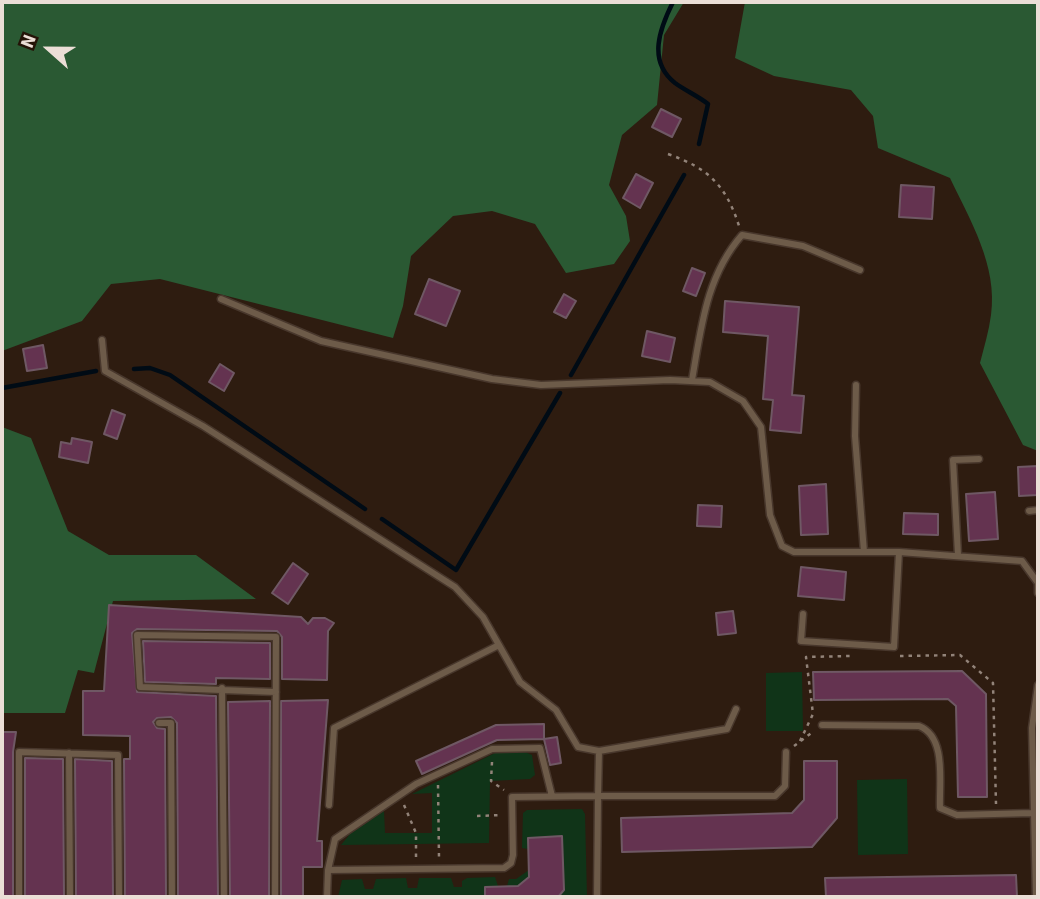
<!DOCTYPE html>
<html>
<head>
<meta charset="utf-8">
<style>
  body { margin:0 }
  #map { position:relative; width:1040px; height:899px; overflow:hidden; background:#2e1c10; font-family:"Source Sans 3",sans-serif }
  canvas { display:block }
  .frame { position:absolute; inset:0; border:4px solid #ebded6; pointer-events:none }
  .north { position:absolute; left:14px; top:14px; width:70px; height:70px; -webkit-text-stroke:5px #241307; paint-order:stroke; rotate:291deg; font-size:19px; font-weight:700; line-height:28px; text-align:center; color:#ebded6 }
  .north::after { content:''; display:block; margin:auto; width:24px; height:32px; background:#ebded6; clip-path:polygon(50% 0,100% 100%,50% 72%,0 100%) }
</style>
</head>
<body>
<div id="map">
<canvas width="1040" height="899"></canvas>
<div class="frame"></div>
<div class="north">N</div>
</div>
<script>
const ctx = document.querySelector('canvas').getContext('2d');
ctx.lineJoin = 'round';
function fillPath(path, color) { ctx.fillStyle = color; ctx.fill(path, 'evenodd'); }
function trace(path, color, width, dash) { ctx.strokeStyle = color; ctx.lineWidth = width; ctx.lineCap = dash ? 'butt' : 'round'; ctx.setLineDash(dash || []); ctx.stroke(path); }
const green = new Path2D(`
  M802,672L803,731H766V673Z
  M523,751L532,755L535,775L530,779L490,781L489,843L341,845L350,834L384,811L385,833H432V793L412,794L495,753Z
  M907,779L908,854L858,855L857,780Z
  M582,809L585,814L587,897H338L342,880L362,879L365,889H373L376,879L406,878L408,888H417L419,878H451L454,887H462V881L467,878L495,877L498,886H507L509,879H516L529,870L528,849L522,848L523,813L527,810Z`);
const forest = new Path2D(`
  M2,2H684L664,35L657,105L622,135L609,185L626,216L630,241L614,264L566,273L535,224L492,211L453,216L411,256L403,306L393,338L160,279L111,284L82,321L2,351Z
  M745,2H1038V451L1023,445L980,363C984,347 989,331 991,315C998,266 970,220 950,178L878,148L873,116L851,90L774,76L735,58Z
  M2,427L31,438L68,531L109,555H196L256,599L113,601L94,673L78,670L65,713H2Z`);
const stream = new Path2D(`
  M673,2C660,28 647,61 675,83C686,91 698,96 708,104L699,144
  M134,369L150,368L170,375L365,509
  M571,375L684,175
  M2,388L96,371
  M382,519L456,570L560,393`);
const building = new Path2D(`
  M661,109L681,119L672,137L652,127Z
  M636,174L653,183L640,208L623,198Z
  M901,185L934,187L932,219L899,217Z
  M692,268L705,273L696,296L683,291Z
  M429,279L460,291L446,326L415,314Z
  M564,294L576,301L566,318L554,312Z
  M725,301L799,307L792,395L804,396L801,433L770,430L773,400L763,399L768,336L723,332Z
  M647,331L675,338L670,362L642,356Z
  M43,345L47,368L27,371L23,349Z
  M220,364L234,373L224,391L209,382Z
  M112,410L125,415L117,439L104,434Z
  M72,438L92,442L88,463L59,457L61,442L71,444Z
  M1038,466V495L1019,496L1018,467Z
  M826,484L828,534L801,535L799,486Z
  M995,492L998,539L969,541L966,494Z
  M698,505L722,506L721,527L697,526Z
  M904,513L938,514V535L903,534Z
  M293,563L308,574L288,604L272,593Z
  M801,567L846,572L844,600L798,596Z
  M109,605L301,617L308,624L313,618H325L334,623L328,631L327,680L282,679V637L277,631L137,629L132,633L137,692L216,696L218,897H178L177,723L171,717L157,718L153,722L157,728L165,729L166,897H125L124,759H130V736L83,735V691H104Z
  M733,611L736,633L718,635L716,613Z
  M143,641L270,643V679L216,678V684L145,682Z
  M962,671L986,694L987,797H958L956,706L948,699L814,700L813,672Z
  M328,700L317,841H322V867H303V897H281V701Z
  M270,701L269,897H230L228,702Z
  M544,724V739L497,740L422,774L416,761L496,725Z
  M2,732H16L13,752V897H2Z
  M557,737L561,763L550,765L544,739Z
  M25,758L63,759L64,897H25Z
  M75,759L112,761L113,897H76Z
  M804,761H837V818L812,847L622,852L621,818L792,813L804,800Z
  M562,836L564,890L558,897H485V887L518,886L529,877L528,838Z
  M1016,875L1017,897H826L825,878Z`);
const path = new Path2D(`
  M668,154C708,168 726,185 739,226
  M900,656L960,655L993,683L996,804
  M800,741L813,714L806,657L851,656
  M794,746L814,731
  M492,762L491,781L504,790
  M438,785L439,858
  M404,805L416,833V859
  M477,816L501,815`);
const service = new Path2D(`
  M221,299L321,341L492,379L541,385L670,380L710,382L743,401L761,427L770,515L782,546L794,552H899L1022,561L1038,583V593
  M102,340L105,371L203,426L455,587L483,617L520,682L556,710L578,747L599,751L727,729L736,709
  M692,380C701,329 706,276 742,235L803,246L860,270
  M856,385L855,436L864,552
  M1029,511L1038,510
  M958,555L953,460L979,459
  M803,614L801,641L894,647L899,552
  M222,688L224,897
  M159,723H171L172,897
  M822,725L919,726C947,737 939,782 940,808L957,815L1032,813
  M599,751L598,796H775L785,786L786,752
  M69,753L70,897
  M329,805L334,728L497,646
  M328,870L335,839L416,784L492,749L540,748L552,796
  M19,897V752L118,755L119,897
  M275,897L276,637L137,635L140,687L276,692
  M327,897L328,870L504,868L511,863L513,855L512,797L598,796L597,897
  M1036,897L1032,728L1038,685`);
fillPath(green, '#103418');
fillPath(forest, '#2a5933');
trace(stream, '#000b15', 4.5);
fillPath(building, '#643350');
trace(building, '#6f5864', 2);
trace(service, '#48372c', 9);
trace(path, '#928379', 2.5, [3.5, 5]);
trace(service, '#6d5b49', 6);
</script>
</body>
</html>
